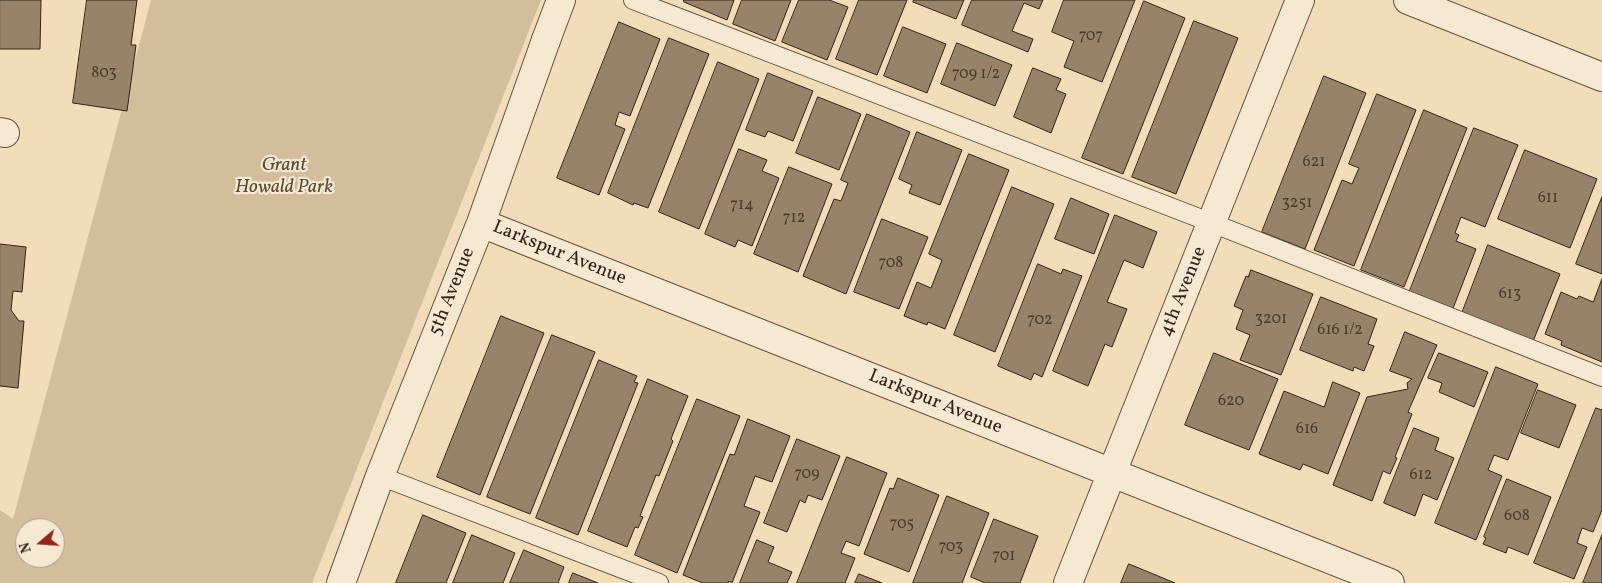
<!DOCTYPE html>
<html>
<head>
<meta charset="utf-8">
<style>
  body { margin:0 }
  #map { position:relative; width:1602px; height:583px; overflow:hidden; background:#f2dcb9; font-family:Vollkorn,serif }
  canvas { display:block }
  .north { position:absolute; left:15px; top:518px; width:50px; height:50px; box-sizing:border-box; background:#f7e8d2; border:1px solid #a99986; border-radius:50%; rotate:252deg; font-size:14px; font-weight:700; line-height:20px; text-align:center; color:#342314 }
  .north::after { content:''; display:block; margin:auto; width:18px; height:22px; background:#8f2418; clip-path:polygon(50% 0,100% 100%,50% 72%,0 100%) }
</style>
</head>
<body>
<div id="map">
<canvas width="1602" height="583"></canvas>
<div class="north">N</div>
</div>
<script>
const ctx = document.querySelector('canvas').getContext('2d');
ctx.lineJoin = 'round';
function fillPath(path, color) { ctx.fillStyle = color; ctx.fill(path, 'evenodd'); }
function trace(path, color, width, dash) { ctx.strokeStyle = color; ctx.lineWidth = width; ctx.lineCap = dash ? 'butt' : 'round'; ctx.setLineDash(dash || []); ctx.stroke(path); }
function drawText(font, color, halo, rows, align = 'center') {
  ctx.font = font + ' Vollkorn,serif'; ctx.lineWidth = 4.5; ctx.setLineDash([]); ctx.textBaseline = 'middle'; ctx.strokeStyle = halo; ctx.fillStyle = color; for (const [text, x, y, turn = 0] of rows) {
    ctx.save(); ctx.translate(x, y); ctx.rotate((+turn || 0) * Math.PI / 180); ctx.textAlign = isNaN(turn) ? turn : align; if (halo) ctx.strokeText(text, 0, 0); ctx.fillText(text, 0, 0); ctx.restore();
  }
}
const green = new Path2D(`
  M151,0H541L312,583H0V510L13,519ZM25,528H55V558H25Z`);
const building = new Path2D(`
  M0,0H41L40,49H0Z
  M87,0H137L131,45H136L127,111L73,103Z
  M684,0H734L727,20L684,2Z
  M742,0H791L775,41L733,24Z
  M799,0H829L848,7L827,60L782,42Z
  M859,0H907L877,75L836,59Z
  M914,0H964L956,19L913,2Z
  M972,0H1043L1039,9L1024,3L1012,31L1033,39L1028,52L962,25Z
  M1064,0H1135L1102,82L1064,67L1074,41L1052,32Z
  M1144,1L1185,18L1123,174L1082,158Z
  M1194,21L1238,38L1176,194L1132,177Z
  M619,22L660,39L630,116L619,112L615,125L625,129L599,195L557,178Z
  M903,27L946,44L927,93L884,76Z
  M669,38L709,54L648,208L634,203L633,205L608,193Z
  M957,43L1012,65L995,106L941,84Z
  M718,62L759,79L699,229L659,212Z
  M1033,68L1061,79L1056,90L1066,94L1051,133L1014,117Z
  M768,73L813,91L793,141L768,131L765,137L746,130Z
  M1324,76L1366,93L1305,249L1262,232Z
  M1377,94L1416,110L1354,266L1314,250L1342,180L1352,184L1359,168L1349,164Z
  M818,97L861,114L839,170L796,153Z
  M1424,110L1467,128L1404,287L1361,270Z
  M867,114L910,132L846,294L803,276L834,199L841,201L848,183L841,180Z
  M1474,128L1518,145L1485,227L1461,217L1455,233L1459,235L1456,241L1476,249L1452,311L1409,293Z
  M917,132L962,150L940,205L909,193L912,185L899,179Z
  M739,149L767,160L762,171L779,178L752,246L738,240L735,247L705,234Z
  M1525,150L1597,179L1570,248L1498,219Z
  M969,154L1009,170L945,329L928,322L927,325L904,316L917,282L931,288L942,260L929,254Z
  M789,167L832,184L798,272L754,254Z
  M1012,187L1054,204L995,352L954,335Z
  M1602,197V274L1576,264Z
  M1071,198L1109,214L1094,254L1055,239Z
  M1115,215L1157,232L1143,268L1124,260L1107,302L1127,309L1112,347L1105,344L1088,386L1053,371Z
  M882,219L928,237L899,309L854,292Z
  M0,244L26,247L22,292L13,291L11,310L19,321H24L18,388L0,386Z
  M1488,245L1560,274L1532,344L1461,316Z
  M1038,264L1061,274L1063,269L1082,276L1042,377L1034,373L1031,380L998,366Z
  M1251,270L1313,294L1281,375L1240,360L1250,335L1236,329L1243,310L1234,306L1246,276L1248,277Z
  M1602,279V362L1561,345L1562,341L1545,334L1561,292L1577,299L1579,296L1593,302Z
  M1321,297L1377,319L1368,344L1374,346L1364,371L1354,367L1353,371L1300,350Z
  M501,316L544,333L480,495L437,477Z
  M1405,332L1437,345L1408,412L1412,414L1395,457L1397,458L1390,474L1383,471L1372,501L1333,485L1367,397L1408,389L1407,383L1412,379L1390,371Z
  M552,335L595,352L530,514L487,497Z
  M1214,353L1278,379L1249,450L1185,425Z
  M1439,353L1488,372L1474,407L1439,392L1442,383L1428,378Z
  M599,360L637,376L634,382L638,383L578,535L536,518Z
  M1496,367L1538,384L1508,460L1494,455L1488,470L1502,476L1476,540L1435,523Z
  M648,379L688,396L671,439L673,441L659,476L656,475L640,516L643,517L638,528L635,527L627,547L588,531Z
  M1333,382L1360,393L1328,474L1303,464L1300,470L1259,454L1284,391L1324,407Z
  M1538,390L1576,405L1559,448L1521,433Z
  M697,399L740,416L677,573L635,555Z
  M1596,408L1602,410V510L1593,532L1582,528L1577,543L1587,547L1574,579L1534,563Z
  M748,419L790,436L772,482L755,476L744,506L760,512L732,583L729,581L728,583H703L683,575L730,454L734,455Z
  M1414,428L1439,438L1435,450L1454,458L1437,500L1423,494L1415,516L1384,503Z
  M797,439L840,456L822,500L808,495L805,503L800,500L787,532L764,523Z
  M847,457L887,473L859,546L846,541L841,553L855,558L845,583H797Z
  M898,478L939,495L909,572L864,554L890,488L893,489Z
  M1507,479L1551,497L1528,555L1508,547L1506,553L1483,544L1486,538L1484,537Z
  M947,496L989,513L962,583H913Z
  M423,515L466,533L446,583H396Z
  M994,519L1038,536L1020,583H985L971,577Z
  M472,535L515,553L503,583H453Z
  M1602,535V583H1583Z
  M757,540L774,547L768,562L792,572L787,583H740Z
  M524,550L564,567L558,583H510Z
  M1129,564L1175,583H1121Z
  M573,573L598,583H569Z
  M859,574L882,583H855Z`);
const service = new Path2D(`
  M633,0L1212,223L1602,377
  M380,476L659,583`);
const minor = new Path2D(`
  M0,132L5,133
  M481,223L1390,583
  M341,583L380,476L481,223L546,40
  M1068,583L1300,0`);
const tertiary = new Path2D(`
  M1408,0L1602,77
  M546,40L561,0`);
const numberNames = [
  ["707",1091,37],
  ["803",104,74],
  ["709 1/2",976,75],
  ["621",1314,163],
  ["611",1548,199],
  ["3251",1297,204],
  ["714",742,206],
  ["712",794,219],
  ["708",891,264],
  ["613",1510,295],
  ["3201",1271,320],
  ["702",1040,321],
  ["616 1/2",1340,331],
  ["620",1231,402],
  ["616",1307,430],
  ["709",807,475],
  ["612",1421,476],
  ["608",1517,517],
  ["705",902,525],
  ["703",951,548],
  ["701",1004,557]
];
const parkNames = [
  ["Grant",284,167],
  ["Howald Park",284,189]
];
const streetNames = [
  ["Larkspur Avenue",559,254,22],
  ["5th Avenue",453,292,-68],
  ["4th Avenue",1184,292,-68],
  ["Larkspur Avenue",935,403,22]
];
fillPath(green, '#d2bd9d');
fillPath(building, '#97836a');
trace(building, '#342314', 1);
trace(service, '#64513d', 20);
trace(minor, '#64513d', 30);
trace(tertiary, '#64513d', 30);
trace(service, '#f7e8d2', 18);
trace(minor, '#f7e8d2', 28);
trace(tertiary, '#f7e8d2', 28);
drawText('16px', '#4d3b2a', null, numberNames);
drawText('italic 19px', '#5c4a36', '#f7e8d2', parkNames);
drawText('19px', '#342314', '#f7e8d2', streetNames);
</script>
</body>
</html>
